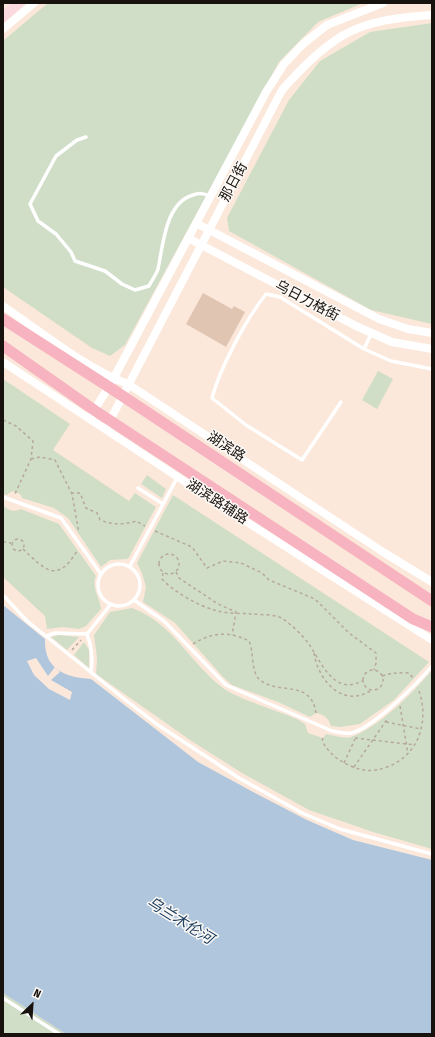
<!DOCTYPE html>
<html>
<head>
<meta charset="utf-8">
<style>
  body { margin:0 }
  #map { position:relative; width:435px; height:1037px; overflow:hidden; background:#fbe8da; font-family:"Fira Sans Condensed",sans-serif }
  canvas { display:block }
  .frame { position:absolute; inset:0; border:4px solid #17120d; pointer-events:none }
  .north { position:absolute; left:12px; top:985px; width:40px; height:40px; -webkit-text-stroke:3px #fcf9f6; paint-order:stroke; rotate:25deg; font-size:11px; font-weight:700; line-height:16px; text-align:center; color:#17120d }
  .north::after { content:''; display:block; margin:auto; width:14px; height:18px; background:#17120d; clip-path:polygon(50% 0,100% 100%,50% 72%,0 100%) }
</style>
</head>
<body>
<div id="map">
<canvas width="435" height="1037"></canvas>
<div class="frame"></div>
<div class="north">N</div>
</div>
<script>
const ctx = document.querySelector('canvas').getContext('2d');
ctx.lineJoin = 'round';
function fillPath(path, color) { ctx.fillStyle = color; ctx.fill(path, 'evenodd'); }
function trace(path, color, width, dash) { ctx.strokeStyle = color; ctx.lineWidth = width; ctx.lineCap = dash ? 'butt' : 'round'; ctx.setLineDash(dash || []); ctx.stroke(path); }
function drawText(font, color, halo, rows, align = 'center') {
  ctx.font = font + ' "Fira Sans Condensed","Noto Sans SC",sans-serif'; ctx.lineWidth = 3; ctx.setLineDash([]); ctx.textBaseline = 'middle'; ctx.strokeStyle = halo; ctx.fillStyle = color; for (const [text, x, y, turn = 0] of rows) {
    ctx.save(); ctx.translate(x, y); ctx.rotate((+turn || 0) * Math.PI / 180); ctx.textAlign = isNaN(turn) ? turn : align; if (halo) ctx.strokeText(text, 0, 0); ctx.fillText(text, 0, 0); ctx.restore();
  }
}
const green = new Path2D(`
  M48,3H363L318,22L279,62L125,345L110,356L92,348L3,287V41Z
  M432,23V324L371,310L229,231L227,218L289,100L320,61L370,32Z
  M378,371L393,379L377,409L362,400Z
  M3,379L70,424L53,450L129,501L135,493L156,507L128,559L110,560L101,567L68,518L54,508L22,498L20,494L12,491L7,495L3,494Z
  M147,475L166,489L162,498L141,484Z
  M173,495L429,662L394,700L360,724L340,727L331,726C328,717 324,715 316,713L310,717L278,702L232,685L223,677L175,623L143,602L146,587L142,573L137,563Z
  M3,505C8,511 14,512 21,509L59,524L96,576C91,588 100,597 101,609L86,626L79,629L63,627L47,629L45,616L3,577Z
  M132,608C173,623 190,663 223,688C238,699 278,711 297,719L305,724L308,733L323,738L326,734C333,735 344,739 351,737C378,728 414,692 432,670V849L373,832L309,810L242,773L190,740L96,674L97,658L94,635L110,612Z
  M59,635L79,637L67,650L51,637Z
  M84,642L89,650V668L74,655Z
  M3,993L66,1034H3Z`);
const water = new Path2D(`
  M3,605L45,639C44,669 64,677 91,679L198,762L255,793L307,820L353,840L432,860V1034H66L3,993Z`);
const pier = new Path2D(`
  M36,658L48,676L55,667L60,672L51,680L72,692L70,700L49,689L34,675L27,661Z`);
const building = new Path2D(`
  M203,293L232,309L234,306L245,312L226,347L186,324Z`);
const path = new Path2D(`
  M3,420L16,426L33,441L31,459L14,496
  M31,459L40,457L55,460L72,494L79,533
  M71,493H80L86,508L97,513L100,520C113,525 123,525 136,521L145,526
  M155,531L192,547L207,568L223,561L241,563L262,573L269,580L315,599L349,633L376,653V663L374,670
  M12 545a6 6 0 1 1 12 0a6 6 0 1 1-12 0Z
  M3,542L11,543
  M23,549C45,570 57,584 77,551
  M159 564a10 10 0 1 1 20 0a10 10 0 1 1-20 0Z
  M176,572L179,578L218,604L236,612L232,635
  M163,573L162,579C174,592 197,605 214,610C226,614 241,613 253,614C262,615 276,614 283,619C292,625 303,636 309,644C321,662 334,696 362,681
  M193,644C212,632 229,631 249,641C254,652 251,672 259,679C277,696 311,678 316,713
  M72,650L81,640
  M314,653C318,680 342,708 370,691
  M363 680a10 10 0 1 1 20 0a10 10 0 1 1-20 0Z
  M382,676C392,673 399,672 409,673L413,678
  M400,706L408,754
  M386,722L421,729
  M323,738L322,741C329,753 337,760 349,765C363,772 373,772 387,767C420,755 430,719 418,688
  M355,738L415,745
  M344,763L355,739
  M354,767L388,718`);
const service = new Path2D(`
  M86,137L77,140L56,156L30,204L38,221L56,234L71,252L75,261L105,271L122,284L135,290L149,286C152,280 156,275 158,269C163,246 165,203 193,195C200,193 203,193 210,196
  M364,349L371,334
  M341,402L302,460L246,425L212,398C220,368 246,319 266,294L280,297L364,349L391,361L432,369
  M138,488L163,504
  M3,497L61,518L101,574
  M98 585a21 21 0 1 1 42 0a21 21 0 1 1-42 0Z
  M130,566L177,478
  M3,595L27,621L128,702L158,725L239,778L302,813L340,829L432,854
  M134,600L164,621L226,685L332,731C338,732 346,734 351,733C372,729 418,683 432,666
  M87,634C92,647 93,659 91,673
  M46,636L55,633L87,634L111,604
  M3,998L59,1034`);
const tertiary = new Path2D(`
  M3,29L34,3
  M196,223L379,319L408,329L432,333
  M188,238L356,326L392,342L432,349
  M3,306C40,331 88,370 128,384L383,552L432,582
  M3,362L225,508L432,640
  M90,419L94,410L109,387L266,92L284,64L303,44L327,25L383,3
  M106,428L282,90C300,70 319,50 342,36C369,20 402,17 432,15`);
const secondary = new Path2D(`
  M3,17L19,3`);
const primary = new Path2D(`
  M3,319L109,387L432,601
  M3,346L94,410L413,619L432,627`);
const streetNames = [
  ["那日街",234,182,-62],
  ["乌日力格街",307,301,28],
  ["湖滨路",226,447,33],
  ["湖滨路辅路",217,502,33]
];
const waterNames = [
  ["乌兰木伦河",180,921,32]
];
fillPath(green, '#d0dec7');
fillPath(water, '#b0c6dc');
fillPath(pier, '#fbe8da');
fillPath(building, '#e0c6b2');
trace(path, '#b6a89c', 1.5, [3, 3]);
trace(service, '#fff', 3.5);
trace(tertiary, '#fff', 8);
trace(secondary, '#fbd9df', 10);
trace(primary, '#f7b3bf', 11);
drawText('14px', '#17120d', '#fcf9f6', streetNames);
drawText('italic 15px', '#1e4061', '#fcf9f6', waterNames);
</script>
</body>
</html>
